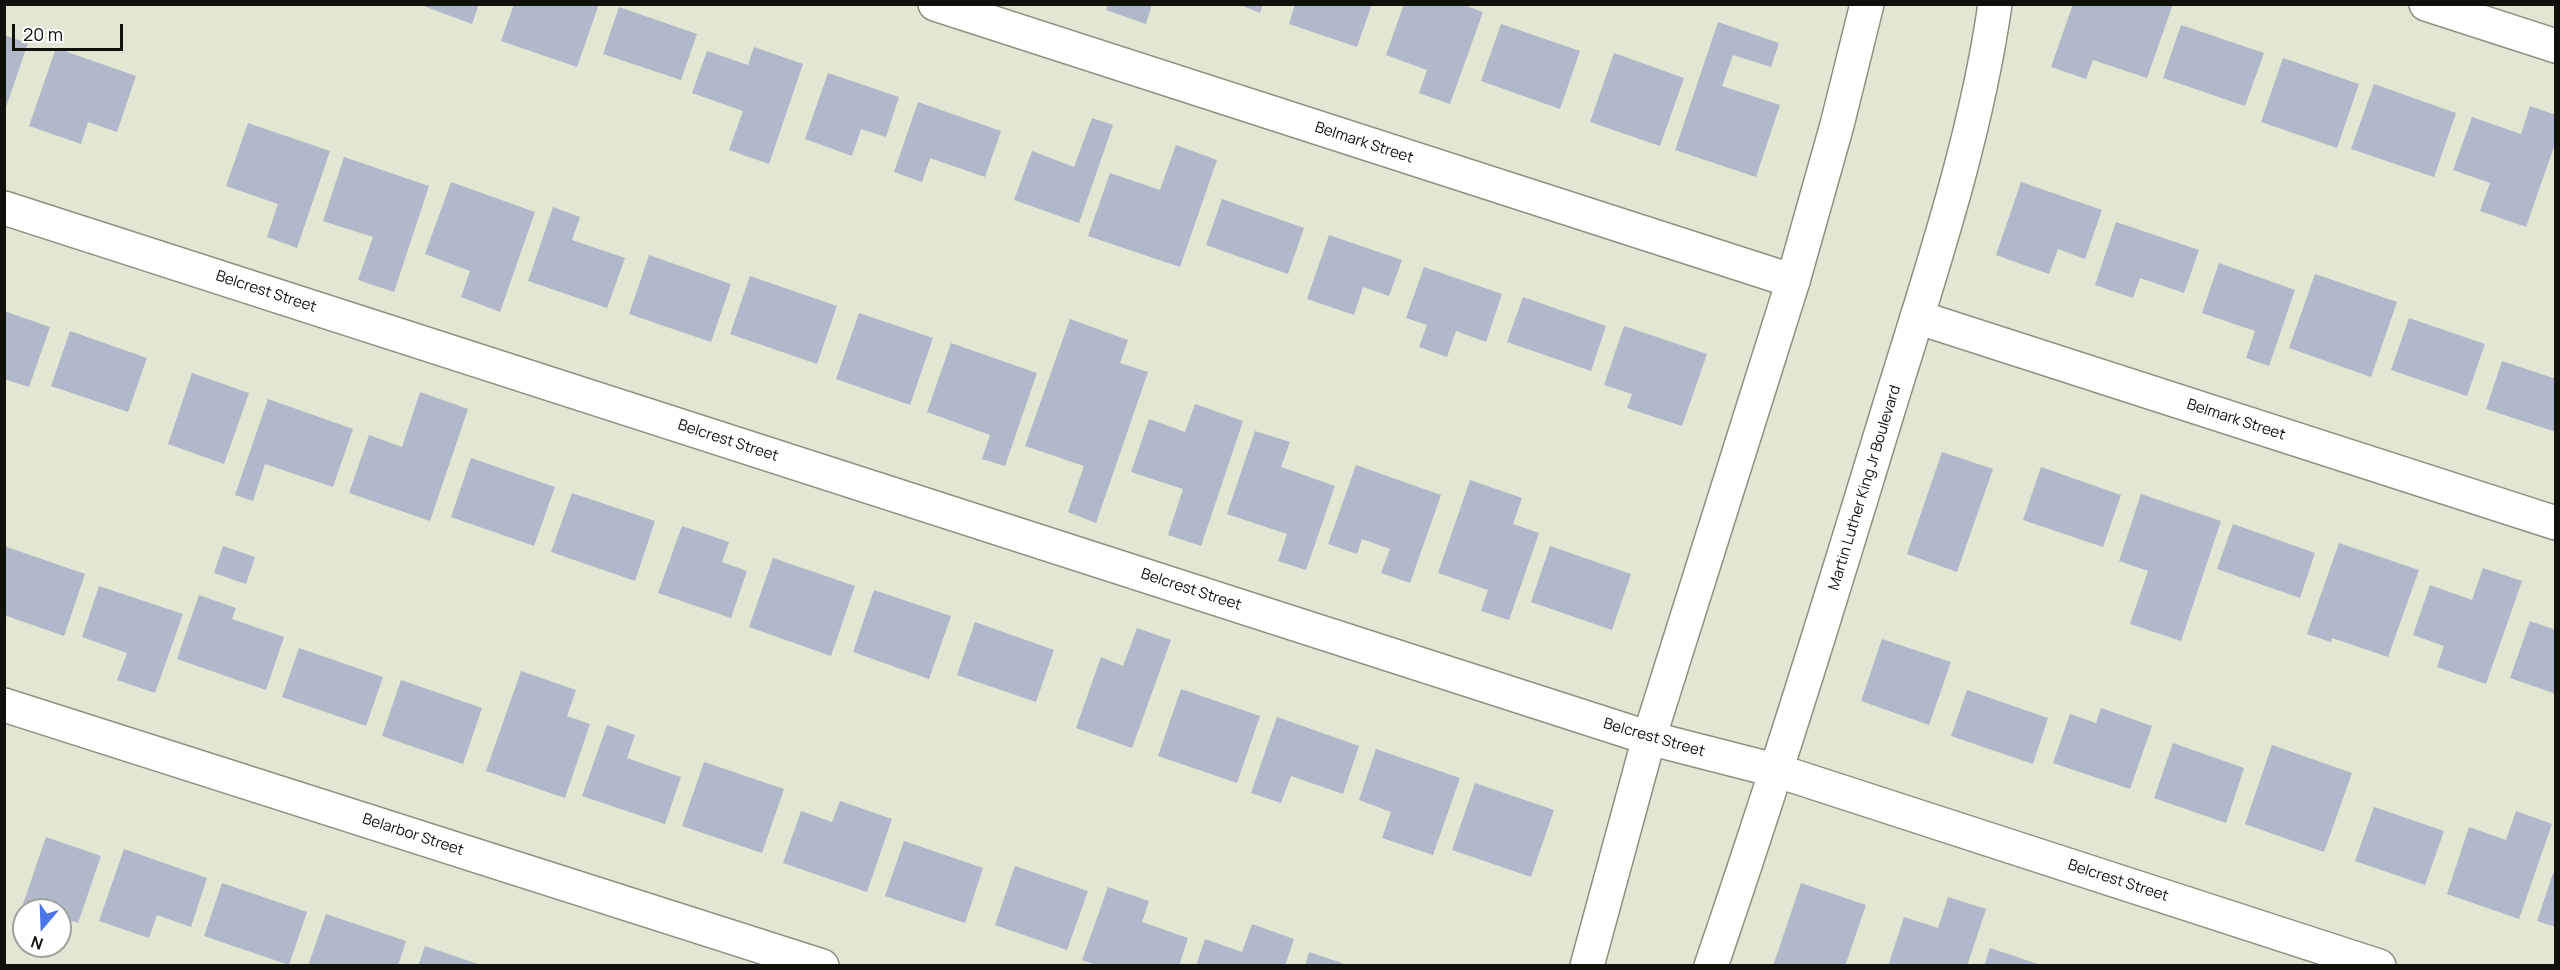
<!DOCTYPE html>
<html>
<head>
<meta charset="utf-8">
<style>
  body { margin:0 }
  #map { position:relative; width:2560px; height:970px; overflow:hidden; background:#e1e7d3; font-family:Manrope,sans-serif }
  canvas { display:block }
  .frame { position:absolute; inset:0; border:6px solid #0f110a; pointer-events:none }
  .north { position:absolute; left:12px; top:898px; width:60px; height:60px; box-sizing:border-box; background:#fff; border:2px solid #9fa09d; border-radius:50%; rotate:199deg; font-size:16px; font-weight:700; line-height:24px; text-align:center; color:#0f110a }
  .north::after { content:''; display:block; margin:auto; width:21px; height:27px; background:#4b75e8; clip-path:polygon(50% 0,100% 100%,50% 72%,0 100%) }
  .scale { position:absolute; left:12px; top:24px; width:111px; height:27px; box-sizing:border-box; border:3px solid #0f110a; border-top:0; padding-left:8px; font-size:18px; line-height:21px; white-space:nowrap; color:#0f110a; -webkit-text-stroke:4px #fff; paint-order:stroke }
</style>
</head>
<body>
<div id="map">
<canvas width="2560" height="970"></canvas>
<div class="frame"></div>
<div class="north">N</div>
<div class="scale">20 m</div>
</div>
<script>
const ctx = document.querySelector('canvas').getContext('2d');
ctx.lineJoin = 'round';
function fillPath(path, color) { ctx.fillStyle = color; ctx.fill(path, 'evenodd'); }
function trace(path, color, width, dash) { ctx.strokeStyle = color; ctx.lineWidth = width; ctx.lineCap = dash ? 'butt' : 'round'; ctx.setLineDash(dash || []); ctx.stroke(path); }
function drawText(font, color, halo, rows, align = 'center') {
  ctx.font = font + ' Manrope,sans-serif'; ctx.lineWidth = 6; ctx.setLineDash([]); ctx.textBaseline = 'middle'; ctx.strokeStyle = halo; ctx.fillStyle = color; for (const [text, x, y, turn = 0] of rows) {
    ctx.save(); ctx.translate(x, y); ctx.rotate((+turn || 0) * Math.PI / 180); ctx.textAlign = isNaN(turn) ? turn : align; if (halo) ctx.strokeText(text, 0, 0); ctx.fillText(text, 0, 0); ctx.restore();
  }
}
const building = new Path2D(`
  M418,4H479L472,24Z
  M514,4H599L577,67L501,41Z
  M1108,4H1152L1146,24L1106,10Z
  M1238,4H1263L1260,13Z
  M1295,4H1372L1357,47L1289,24Z
  M1404,4H1461L1483,12L1450,104L1419,93L1427,70L1386,55Z
  M2073,4H2173L2147,78L2093,60L2086,79L2051,67Z
  M619,7L697,34L681,80L603,54Z
  M1718,22L1779,43L1771,67L1733,55L1722,86L1780,105L1756,177L1675,150Z
  M1501,24L1580,51L1560,109L1481,81Z
  M2181,25L2264,53L2245,106L2163,78Z
  M4,35L28,43L5,110H4Z
  M754,47L803,64L769,164L729,150L743,111L692,93L707,51L748,65Z
  M56,48L136,76L117,132L88,122L81,144L29,126Z
  M1614,53L1684,78L1660,146L1590,122Z
  M2283,58L2359,84L2337,148L2261,122Z
  M828,73L899,97L886,137L861,129L852,156L805,139Z
  M2374,84L2456,113L2434,177L2351,149Z
  M918,102L1001,131L985,177L930,158L922,182L894,172Z
  M2530,106L2556,115V141L2526,227L2480,211L2490,183L2453,170L2472,117L2521,134Z
  M1092,118L1113,125L1079,223L1014,200L1032,151L1074,167Z
  M248,123L330,151L297,248L267,237L278,204L226,186Z
  M1176,145L1217,160L1180,267L1088,236L1110,173L1160,190Z
  M344,157L429,186L394,292L358,280L373,237L323,221Z
  M451,182L535,212L500,312L461,297L470,271L425,254Z
  M2021,182L2102,210L2085,259L2058,249L2049,274L1996,255Z
  M1222,199L1304,228L1288,274L1206,245Z
  M553,207L580,217L572,240L625,258L607,308L528,281Z
  M2116,222L2199,250L2184,293L2140,278L2133,298L2095,285Z
  M1329,235L1402,260L1389,296L1363,287L1354,315L1307,299Z
  M649,255L731,284L711,342L629,314Z
  M2219,263L2295,290L2269,366L2246,358L2255,331L2202,313Z
  M1424,267L1502,294L1486,342L1456,331L1447,357L1419,347L1427,325L1406,318Z
  M2315,274L2397,302L2371,377L2289,348Z
  M750,276L837,306L817,364L730,334Z
  M1523,297L1606,326L1591,371L1507,342Z
  M4,311L50,327L29,387L4,379Z
  M859,313L933,338L910,405L836,379Z
  M2409,318L2485,344L2467,396L2391,370Z
  M1070,319L1128,340L1120,363L1148,372L1096,523L1068,512L1084,466L1025,446Z
  M1624,326L1707,354L1682,426L1627,408L1632,394L1604,385Z
  M70,331L147,358L128,412L51,386Z
  M951,343L1037,373L1005,466L982,459L990,435L927,412Z
  M2502,361L2556,379V432L2486,409Z
  M192,373L249,393L224,464L168,444Z
  M420,392L468,409L430,521L349,493L369,435L402,447Z
  M268,399L353,429L333,487L265,464L253,501L235,495Z
  M1195,404L1243,421L1201,546L1168,535L1183,489L1131,472L1149,419L1185,432Z
  M1255,431L1290,442L1281,467L1335,486L1306,570L1278,561L1287,534L1227,514Z
  M1942,452L1993,469L1957,572L1907,554Z
  M471,458L555,487L534,546L451,517Z
  M1356,465L1441,495L1410,583L1381,573L1390,549L1362,539L1357,554L1328,544Z
  M2041,467L2121,495L2103,547L2023,520Z
  M1470,480L1522,498L1513,524L1539,533L1509,620L1481,611L1488,590L1438,573Z
  M572,493L655,521L635,581L551,552Z
  M2141,494L2221,521L2181,641L2130,624L2148,571L2119,561Z
  M2233,524L2315,553L2300,598L2217,569Z
  M682,526L729,542L722,562L747,571L731,618L658,593Z
  M2339,543L2419,570L2388,657L2332,638L2331,642L2307,634Z
  M4,546L85,574L64,636L4,615Z
  M223,546L255,557L246,584L214,573Z
  M1550,546L1631,574L1612,630L1531,602Z
  M773,558L855,586L831,656L749,627Z
  M2483,568L2522,581L2486,684L2437,667L2444,646L2413,635L2430,585L2472,600Z
  M99,586L183,614L155,693L117,680L127,653L82,637Z
  M874,590L951,616L929,679L853,652Z
  M199,595L236,608L232,619L284,637L266,690L177,659Z
  M2530,621L2556,630V694L2510,678Z
  M975,622L1054,650L1036,702L957,675Z
  M1137,628L1171,640L1132,748L1076,728L1101,657L1123,666Z
  M1882,639L1951,662L1929,725L1861,701Z
  M299,648L383,677L366,726L282,697Z
  M521,671L576,690L567,716L590,724L565,798L486,771Z
  M401,680L482,708L463,764L382,736Z
  M1181,689L1260,716L1237,783L1158,756Z
  M1967,690L2048,718L2033,764L1951,736Z
  M2101,708L2152,726L2130,789L2053,763L2070,714L2096,723Z
  M1277,717L1359,746L1343,794L1291,776L1281,803L1251,793Z
  M607,725L635,735L627,758L681,777L665,824L582,796Z
  M2173,743L2244,768L2226,823L2154,798Z
  M2272,745L2352,773L2324,852L2245,824Z
  M1376,749L1460,778L1433,855L1382,838L1391,812L1359,800Z
  M704,762L784,789L762,853L682,826Z
  M1475,783L1554,810L1531,877L1452,850Z
  M840,801L892,819L867,892L783,863L801,811L832,822Z
  M2374,807L2444,831L2425,885L2355,861Z
  M2516,811L2552,824L2519,919L2447,894L2469,827L2506,840Z
  M46,837L101,856L78,923L60,917V910H41L23,904Z
  M904,841L983,868L965,923L885,896Z
  M124,849L207,878L191,927L157,915L149,938L99,921Z
  M1015,866L1088,891L1067,950L995,925Z
  M2553,873L2556,874V927L2537,921Z
  M222,883L307,912L289,965L204,936Z
  M1801,883L1866,905L1845,966H1773Z
  M1108,887L1149,901L1142,922L1188,938L1179,966H1098L1082,960Z
  M1948,897L1986,909L1967,966H1888L1904,917L1938,928Z
  M326,914L406,941L398,966H308Z
  M1252,924L1294,939L1285,966H1196L1205,939L1242,952Z
  M425,946L481,965V966H418Z
  M1990,948L2041,965L2040,966H1984Z
  M1309,952L1348,965V966H1305Z`);
const minor = new Path2D(`
  M935,4L1793,281
  M2426,4L2556,46
  M4,208L1649,738L1778,771L2379,966
  M1917,317L2556,523
  M4,705L822,966`);
const secondary = new Path2D(`
  M1587,966L1649,738L1793,281L1837,125L1867,4
  M1711,966C1774,783 1831,598 1887,414C1928,280 1975,144 1995,4`);
const streetNames = [
  ["Belmark Street",1364,143,18],
  ["Belcrest Street",266,292,18],
  ["Belmark Street",2236,420,18],
  ["Belcrest Street",728,441,18],
  ["Martin Luther King Jr Boulevard",1865,488,-73],
  ["Belcrest Street",1191,590,18],
  ["Belcrest Street",1654,738,16],
  ["Belarbor Street",413,835,18],
  ["Belcrest Street",2118,881,18]
];
fillPath(building, '#b0b8ca');
trace(minor, '#8c927f', 36);
trace(secondary, '#8c927f', 36);
trace(minor, '#fff', 33);
trace(secondary, '#fff', 33);
drawText('15px', '#0f110a', '#fff', streetNames);
</script>
</body>
</html>
